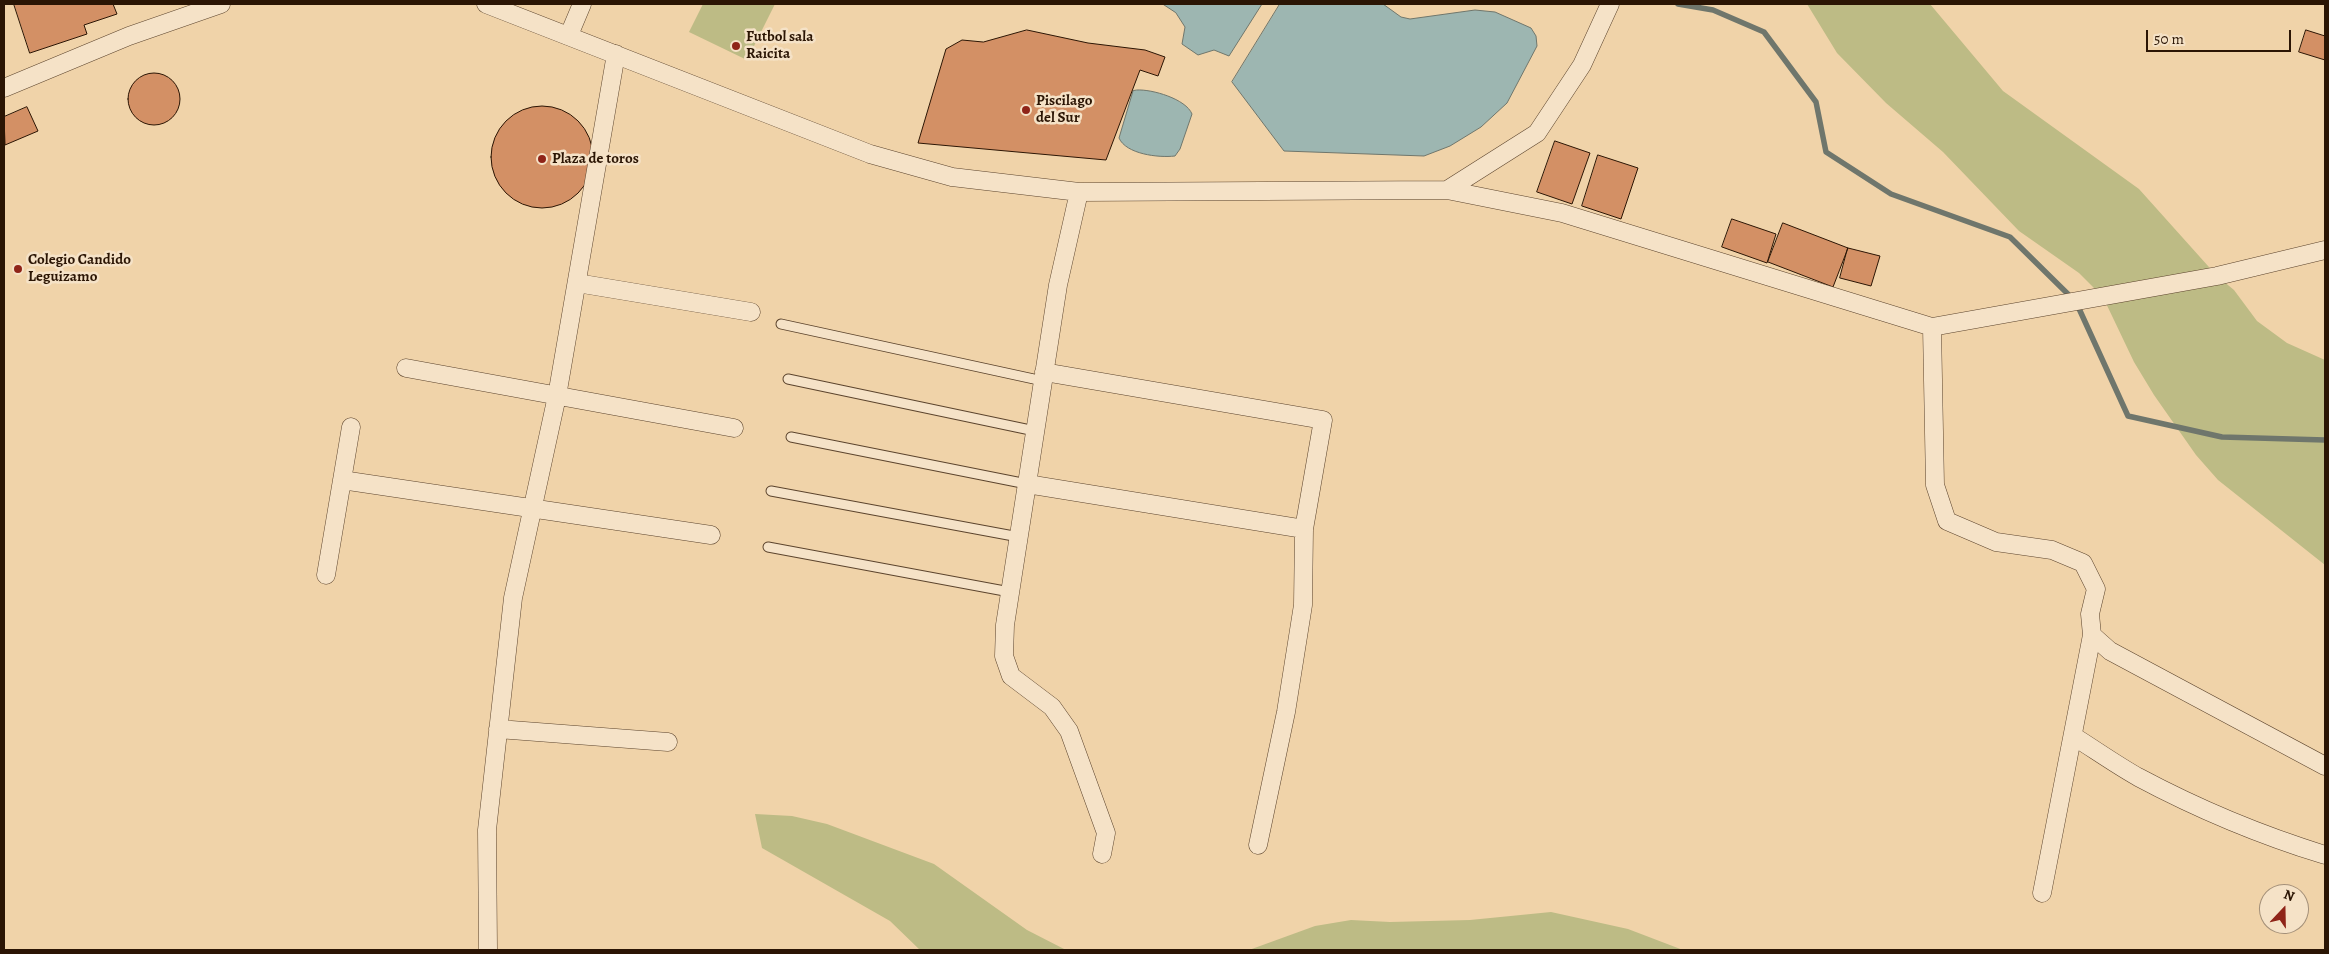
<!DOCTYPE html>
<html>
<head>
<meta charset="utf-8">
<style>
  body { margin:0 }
  #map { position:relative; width:2329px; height:954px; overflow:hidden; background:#f0d3a9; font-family:Alegreya,serif }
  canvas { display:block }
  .frame { position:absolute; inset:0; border:5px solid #2b1504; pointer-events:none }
  .north { position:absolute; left:2259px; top:884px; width:50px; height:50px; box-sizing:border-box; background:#f5e2c7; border:1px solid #a49079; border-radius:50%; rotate:21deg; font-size:14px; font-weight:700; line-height:20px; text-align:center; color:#2b1504 }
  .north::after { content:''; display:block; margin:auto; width:18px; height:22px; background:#8f2418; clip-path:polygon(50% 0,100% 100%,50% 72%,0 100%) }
  .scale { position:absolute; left:2146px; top:30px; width:145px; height:22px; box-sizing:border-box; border:2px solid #2b1504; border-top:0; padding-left:6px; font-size:15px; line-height:18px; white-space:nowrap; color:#2b1504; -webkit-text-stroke:4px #f5e2c7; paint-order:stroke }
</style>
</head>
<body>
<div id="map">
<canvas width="2329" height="954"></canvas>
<div class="frame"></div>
<div class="north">N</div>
<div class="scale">50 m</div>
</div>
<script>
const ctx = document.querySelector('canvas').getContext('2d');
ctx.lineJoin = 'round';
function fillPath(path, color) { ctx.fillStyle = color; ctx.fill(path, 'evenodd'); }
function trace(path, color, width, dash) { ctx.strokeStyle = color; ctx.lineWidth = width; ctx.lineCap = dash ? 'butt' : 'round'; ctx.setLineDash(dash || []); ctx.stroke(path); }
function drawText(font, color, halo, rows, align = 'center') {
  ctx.font = font + ' Alegreya,serif'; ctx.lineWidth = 5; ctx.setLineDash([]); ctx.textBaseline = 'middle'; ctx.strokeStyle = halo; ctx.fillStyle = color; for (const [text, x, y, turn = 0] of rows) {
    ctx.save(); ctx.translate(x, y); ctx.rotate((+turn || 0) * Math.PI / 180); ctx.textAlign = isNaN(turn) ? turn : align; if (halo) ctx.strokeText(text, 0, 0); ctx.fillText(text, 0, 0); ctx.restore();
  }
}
const green = new Path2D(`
  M703,4H775L747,60L689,32Z
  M1807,4H1930L2003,91L2139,189L2217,276L2234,290L2257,321L2287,343L2325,360V565L2218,480L2196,455L2154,395L2134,362L2103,297L2079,273L2019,231L1943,152L1886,103L1837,53Z
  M755,814L792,816L827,824L934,864L1027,930L1066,950H920L890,921L762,848Z
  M1551,912L1628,929L1683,950H1249L1315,926L1351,920L1390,922L1470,920Z`);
const water = new Path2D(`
  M1163,4H1262L1229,56L1214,50L1198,55L1182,44L1185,27L1176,13Z
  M1280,4H1383L1401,17L1410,19L1475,10L1495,12L1531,28L1536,36L1537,46L1507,103L1481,127L1450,146L1424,156L1284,151L1232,82Z
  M1137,90C1152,89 1186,99 1192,114L1180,149L1175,156C1158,158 1126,154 1119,138L1133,91Z`);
const stream = new Path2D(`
  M1678,4L1713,10L1764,32L1816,102L1826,152L1891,194L2010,237L2076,302L2128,416L2222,437L2325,440`);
const building = new Path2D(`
  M14,4H113L117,14L84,25L87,34L30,53Z
  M1027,30L1088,43L1145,50L1165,57L1158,76L1140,70L1106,160L918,143L946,49L962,40L983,42Z
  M2306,30L2325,36V60L2299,52Z
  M128 99a26 26 0 1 1 52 0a26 26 0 1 1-52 0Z
  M491 157a51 51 0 1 1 102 0a51 51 0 1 1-102 0Z
  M27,107L38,131L5,145L4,117Z
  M1555,141L1590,153L1572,204L1537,192Z
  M1598,155L1638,168L1621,219L1582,206Z
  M1732,219L1776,234L1767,263L1722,247Z
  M1783,223L1848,248L1833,287L1768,262Z
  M1848,248L1880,256L1871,286L1840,278Z`);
const lane = new Path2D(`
  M781,324L1043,381
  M788,379L1035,431
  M791,437L1027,484
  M771,491L1019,537
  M768,547L1010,592`);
const street = new Path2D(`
  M486,4L870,154L952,177L1079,192L1447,190L1562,213L1932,327L2217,276L2325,250
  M569,35L582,4
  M4,88L129,36L221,4
  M1447,190L1537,133L1582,65L1610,4
  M1079,192L1058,285L1005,625L1004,656L1011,676L1052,707L1069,731L1106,833L1102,854
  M577,283L751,312
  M1932,327L1935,485L1947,521L1996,542L2052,550L2083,563L2096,589L2090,614L2092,635L2110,651L2325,766
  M406,368L734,428
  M1044,372L1323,420L1304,529L1303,605L1286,712L1258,845
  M342,480L711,535
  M1027,484L1304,529
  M326,575L351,427
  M498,729L668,742
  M2073,736C2094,749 2115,764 2138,777C2198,809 2260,835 2325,855
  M2042,893L2092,635
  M488,950L487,830L513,598L557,396L616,54`);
const markers = [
  [736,46,5,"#8f2418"],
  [1026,110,5,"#8f2418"],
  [542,159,5,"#8f2418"],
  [18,269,5,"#8f2418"]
];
const poiNames = [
  ["Futbol sala",746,37],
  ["Raicita",746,54],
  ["Piscilago",1036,101],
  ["del Sur",1036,118],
  ["Plaza de toros",552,159],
  ["Colegio Candido",28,260],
  ["Leguizamo",28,277]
];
fillPath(green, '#bdbb85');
fillPath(water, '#9db6b1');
trace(water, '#6f766c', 1);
trace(stream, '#6f766c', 5.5);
fillPath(building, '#d39065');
trace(building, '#2b1504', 1);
trace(lane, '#5c442d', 11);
trace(street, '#5c442d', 19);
trace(lane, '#f5e2c7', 9);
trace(street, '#f5e2c7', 18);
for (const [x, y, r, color] of markers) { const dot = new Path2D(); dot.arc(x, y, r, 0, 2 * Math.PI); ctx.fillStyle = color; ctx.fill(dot); trace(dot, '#f5e2c7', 2); }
drawText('bold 15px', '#2b1504', '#f5e2c7', poiNames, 'left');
</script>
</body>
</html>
